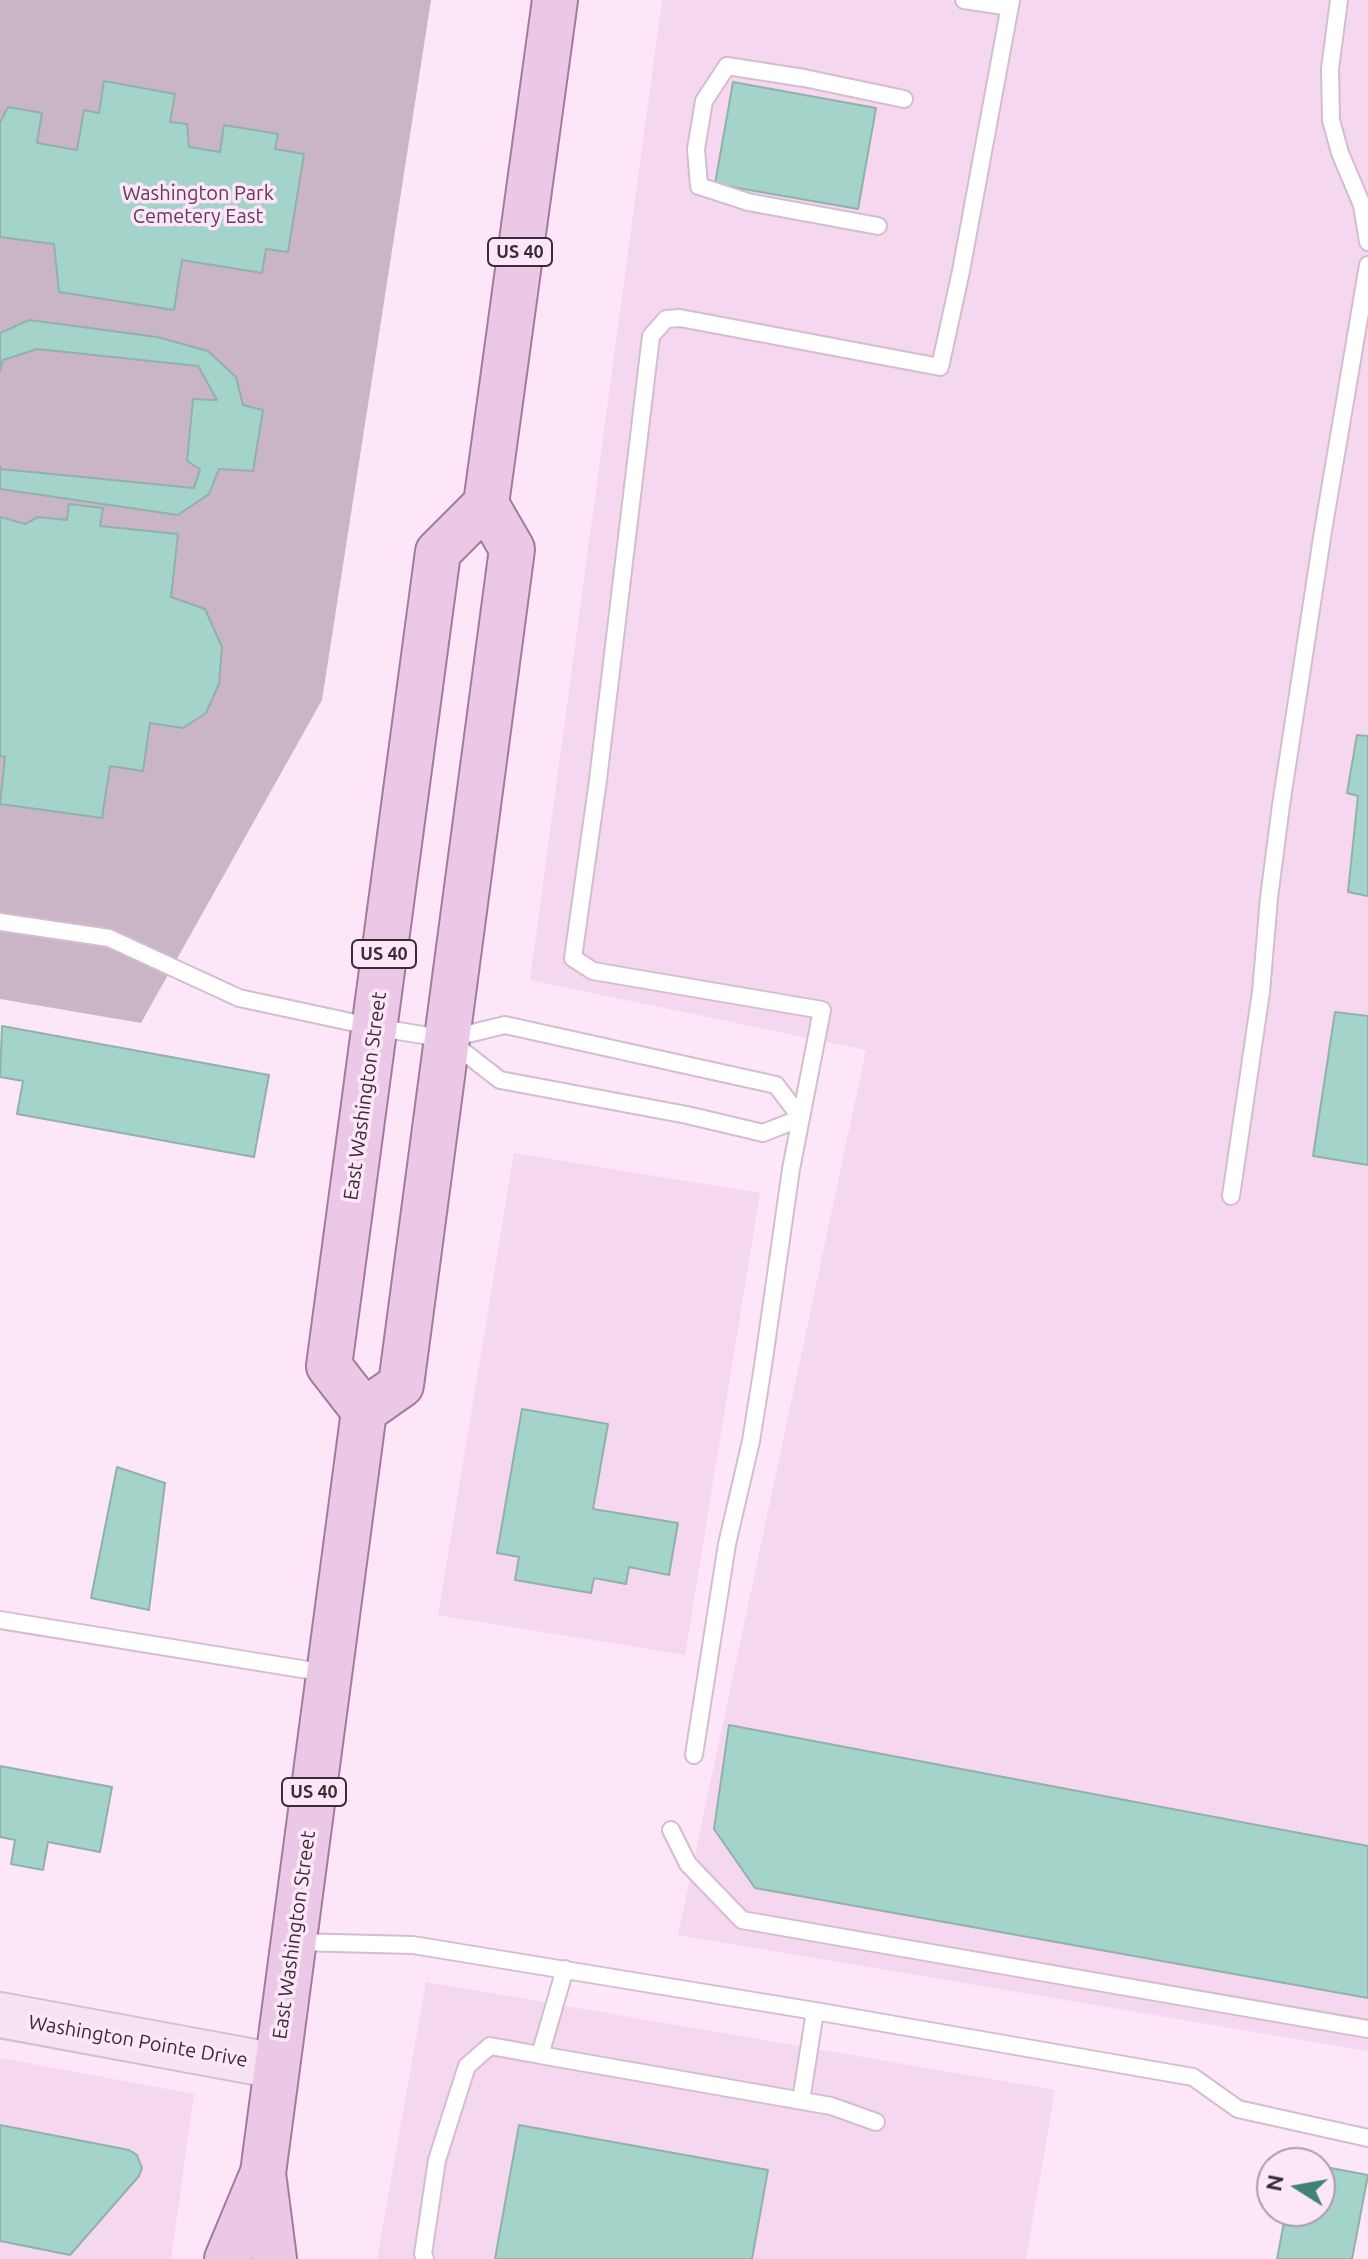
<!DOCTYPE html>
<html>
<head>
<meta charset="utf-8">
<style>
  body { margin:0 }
  #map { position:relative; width:1368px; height:2259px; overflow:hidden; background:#fee6f9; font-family:Ubuntu,sans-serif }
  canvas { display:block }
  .north { position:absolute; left:1256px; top:2147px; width:80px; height:80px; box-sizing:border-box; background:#fee6f9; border:2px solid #ae9cab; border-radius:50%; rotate:281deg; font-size:22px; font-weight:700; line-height:32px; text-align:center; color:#372d35 }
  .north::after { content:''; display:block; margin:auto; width:28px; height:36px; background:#3f8377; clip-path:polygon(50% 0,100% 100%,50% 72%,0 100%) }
</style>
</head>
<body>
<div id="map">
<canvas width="1368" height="2259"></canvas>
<div class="north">N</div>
</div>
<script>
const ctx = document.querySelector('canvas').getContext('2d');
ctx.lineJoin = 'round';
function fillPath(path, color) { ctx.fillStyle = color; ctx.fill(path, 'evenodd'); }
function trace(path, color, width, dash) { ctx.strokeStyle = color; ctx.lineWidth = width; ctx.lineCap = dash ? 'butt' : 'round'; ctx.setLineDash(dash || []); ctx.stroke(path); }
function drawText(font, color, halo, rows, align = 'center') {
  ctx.font = font + ' Ubuntu,sans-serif'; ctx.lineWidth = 7; ctx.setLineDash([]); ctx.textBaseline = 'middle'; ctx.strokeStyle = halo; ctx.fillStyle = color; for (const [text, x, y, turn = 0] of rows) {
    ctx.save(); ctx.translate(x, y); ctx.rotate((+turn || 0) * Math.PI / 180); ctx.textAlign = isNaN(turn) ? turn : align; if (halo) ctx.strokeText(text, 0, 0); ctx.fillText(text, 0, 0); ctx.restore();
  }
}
const built = new Path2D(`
  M662,0H1368V2051L678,1935L866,1050L530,980Z
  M514,1153L760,1193L685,1655L438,1615Z
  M426,1982L1055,2090L1026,2259H377Z
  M0,2058L194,2094L171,2259H0Z`);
const green = new Path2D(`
  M0,0H431L322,700L141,1023L0,999Z`);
const building = new Path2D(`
  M104,81L175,94L170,122L187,124L189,147L220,152L224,125L278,134L275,149L304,154L288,252L266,249L262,273L182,260L174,310L59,292L54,244L0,237V123L8,107L42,113L37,143L77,150L84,110L99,113Z
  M733,82L876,108L858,209L715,184Z
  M29,320L157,337L208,351L236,377L243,405L263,410L253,471L219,469L209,494L178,515L0,489V466L1,469L194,488L200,469L187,461L193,399L217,400L198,366L37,349L3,360L0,371V333Z
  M69,504L103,508L100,526L178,534L171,597L205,609L222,647L219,684L206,713L183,728L150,723L143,771L110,766L102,818L0,804L5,757L0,756V517L25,524L38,517L67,520Z
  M1357,735L1368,736V896L1348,892L1358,796L1347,793Z
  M1335,1012L1368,1016V1165L1313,1156Z
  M2,1026L269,1075L254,1157L17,1114L23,1081L0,1077Z
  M522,1409L608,1424L593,1509L678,1523L669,1575L629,1567L626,1584L594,1578L591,1593L515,1580L519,1557L497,1553Z
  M117,1467L165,1483L149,1610L91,1598Z
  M729,1725L1368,1846V1998L755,1888L714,1829Z
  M0,1766L112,1787L100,1852L48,1842L43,1870L11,1864L15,1840L0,1837Z
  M0,2125L129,2150L137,2155L142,2168L139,2176L70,2255L0,2241Z
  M519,2125L768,2170L752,2259H495Z
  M1320,2166L1368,2175L1352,2259H1277L1286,2211H1320Z`);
const lane = new Path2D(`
  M964,0L1010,7
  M1339,0L1330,69L1331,120L1340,153L1362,205L1368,242
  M878,226L748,202L699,186L696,149L704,101L727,66L804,78L904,99
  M0,922L109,938L239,998L374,1027L447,1039L505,1025L776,1085L801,1118
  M451,1042L500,1080L687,1115L763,1133L801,1118
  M1231,1196L1261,992L1269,898L1281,805L1323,531L1368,265
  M0,1620L326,1673
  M694,1755L727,1544L751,1441L763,1366L791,1169L822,1010L593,971L573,958L598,780L651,336L666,319L680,318L940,367L961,271L1011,0
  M671,1830L688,1864L742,1920L1368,2029
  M295,1942L413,1945L815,2011L801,2101
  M565,1969L540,2055L831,2106L876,2122
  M815,2011L1193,2077L1238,2109L1368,2138
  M425,2259L423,2254L437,2160L456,2100L467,2066L490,2046L540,2055`);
const secondary = new Path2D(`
  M0,2015L276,2066`);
const primary = new Path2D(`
  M364,1411L401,1385L512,549L486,504
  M227,2259L262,2175
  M274,2259L263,2173L364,1411L329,1366L438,552L486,504L555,0`);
const shields = [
  [520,252,64],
  [384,954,64],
  [314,1792,64]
];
const shieldNames = [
  ["US 40",520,252],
  ["US 40",384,954],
  ["US 40",314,1792]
];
const parkNames = [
  ["Washington Park",198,193],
  ["Cemetery East",198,216]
];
const streetNames = [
  ["East Washington Street",365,1096,-82],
  ["East Washington Street",294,1935,-82],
  ["Washington Pointe Drive",138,2041,10]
];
fillPath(built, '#f5d7f0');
fillPath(green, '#cab5c6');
fillPath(building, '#a3d3c9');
trace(building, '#91b1a9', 2);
trace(lane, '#d4bdcf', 20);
trace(secondary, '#d4bdcf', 48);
trace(primary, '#a47a9d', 48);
trace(lane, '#fff', 16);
trace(secondary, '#f5e3f2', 44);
trace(primary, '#ebc8e6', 44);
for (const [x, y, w] of shields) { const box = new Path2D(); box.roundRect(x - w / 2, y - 14, w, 28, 6); ctx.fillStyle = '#fee6f9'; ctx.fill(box); trace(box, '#372d35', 2); }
drawText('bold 18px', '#372d35', null, shieldNames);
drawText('20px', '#64395e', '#fee6f9', parkNames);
drawText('20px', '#372d35', '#fee6f9', streetNames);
</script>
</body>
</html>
